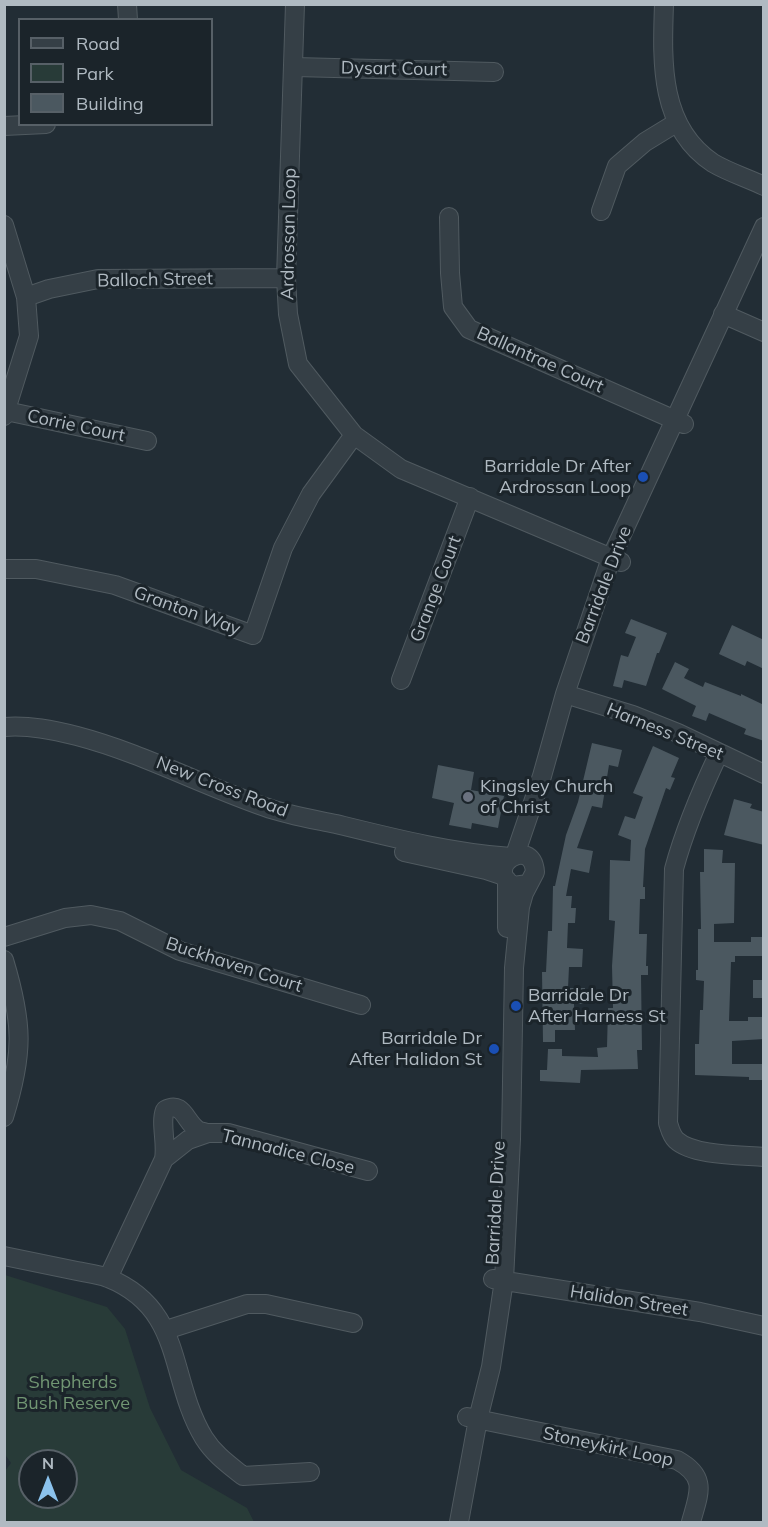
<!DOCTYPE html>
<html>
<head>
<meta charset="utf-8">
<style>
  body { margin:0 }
  #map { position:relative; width:768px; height:1527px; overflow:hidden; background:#222d35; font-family:Mulish,sans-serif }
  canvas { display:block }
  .frame { position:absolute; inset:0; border:6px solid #b0bac2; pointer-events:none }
  .legend { position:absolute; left:18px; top:18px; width:195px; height:108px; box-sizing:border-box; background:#1b242a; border:2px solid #576067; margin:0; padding:8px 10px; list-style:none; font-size:18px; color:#b0bac2 }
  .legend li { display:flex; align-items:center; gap:12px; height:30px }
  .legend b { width:30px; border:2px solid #576067 }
  .north { position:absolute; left:18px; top:1449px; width:60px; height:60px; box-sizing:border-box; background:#1b242a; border:2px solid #576067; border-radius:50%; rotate:0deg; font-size:16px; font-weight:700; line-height:24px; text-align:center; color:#b0bac2 }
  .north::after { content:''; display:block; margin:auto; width:21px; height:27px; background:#8bc2ec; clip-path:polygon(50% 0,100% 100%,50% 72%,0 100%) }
</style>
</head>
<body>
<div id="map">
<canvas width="768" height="1527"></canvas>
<div class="frame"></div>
<ul class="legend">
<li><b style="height:8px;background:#353f46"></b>Road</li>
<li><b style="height:16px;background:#283b38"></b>Park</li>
<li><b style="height:16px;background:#4b5860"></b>Building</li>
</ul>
<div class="north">N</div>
</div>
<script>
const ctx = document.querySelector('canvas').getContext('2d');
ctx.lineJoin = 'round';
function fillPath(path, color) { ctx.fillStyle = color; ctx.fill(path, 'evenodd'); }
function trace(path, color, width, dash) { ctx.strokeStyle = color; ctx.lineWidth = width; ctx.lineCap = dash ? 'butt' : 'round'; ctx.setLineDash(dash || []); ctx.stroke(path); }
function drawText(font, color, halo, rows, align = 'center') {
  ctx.font = font + ' Mulish,sans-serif'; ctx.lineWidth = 6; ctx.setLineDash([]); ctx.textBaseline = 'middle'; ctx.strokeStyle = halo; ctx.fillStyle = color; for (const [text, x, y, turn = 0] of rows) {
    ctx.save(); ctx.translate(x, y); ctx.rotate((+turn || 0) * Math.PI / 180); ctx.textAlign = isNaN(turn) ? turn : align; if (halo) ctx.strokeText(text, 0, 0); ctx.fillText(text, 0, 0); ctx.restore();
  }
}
const green = new Path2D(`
  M5,1275L107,1307L125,1329L150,1408L181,1470L247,1508L254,1522H5V1471L11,1463L4,1453ZM30,1461H66V1497H30Z`);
const building = new Path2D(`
  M631,619L667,633L659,653H657L646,686L624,680L622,688L613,686L621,655L628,657L636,637L625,633Z
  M732,625L764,640V669L747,661L745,666L719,654Z
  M675,662L689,669L684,678L703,687L705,682L741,696V694L764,705V741L744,734L746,729L709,713L706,721L692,716L696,706L662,689Z
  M592,743L622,750L618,767L609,765L602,808L592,806L577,848L593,851L589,873L571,869L566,896H572L571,908H576L575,923H568L567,948L583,949L582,967H569L568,988H585L584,1004H574L575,1030H555V1042H543L542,972H546L548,931H552L553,886H555L566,835L578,802Z
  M653,746L679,758L671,777L675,778L670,790L666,788L645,849L643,887H645V899H640L639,934H647L646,966H648V975H641L642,1050H637L638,1069L581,1070L580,1083L540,1081V1070H547L548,1049H562V1056L598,1057L597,1048L607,1047L608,1008H613L612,966L615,921L609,920L610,860L630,861L631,840L618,835L625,816L635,819L643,797L633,793Z
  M438,765L474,772L471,790L504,796L498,828L472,823L471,829L449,825L454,803L432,798Z
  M734,799L752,804L750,808L764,812V845L724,835Z
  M704,849L723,850L722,863H735L734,923L714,924V942H751V937H764V956H735V962H731L729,1021H748V1017H764V1039L732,1041V1064H764V1080H749V1077L695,1075V1044H699L700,1010H703L704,981L696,980V970H698V929H701L700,872H704Z
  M753,980H764V998H753Z`);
const minor = new Path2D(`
  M127,4L128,20
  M295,4L286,278L288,314L298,364L354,435L401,469L621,562
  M664,4C662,62 659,127 713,163C728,172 747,178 764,186
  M295,67L494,72
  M4,126L46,124
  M601,211L617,166L645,142L676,123
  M449,217L450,273L453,307L469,329L684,424
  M4,225L26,297L29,336L4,416
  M26,297L49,289L98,279L286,278
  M723,314L764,332
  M6,411L147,441
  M4,569H36L115,585L253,635L283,548L311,494L354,435
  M401,680L470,497
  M565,694L633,715L678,733L764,774
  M4,727C29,725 53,730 77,736C142,753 201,785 265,807C287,815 312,819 336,824C393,838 452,853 511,857
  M719,753C701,791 685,828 674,869L668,1123C670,1129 671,1135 676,1140C693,1156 741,1155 764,1157
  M404,852L486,870L504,876
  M515,855L542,776L565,694L611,558L764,227
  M507,880V928
  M4,937L65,918L91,915L120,921L180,951L361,1005
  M4,960C23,1023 24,1053 4,1117
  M164,1159C167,1143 160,1123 165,1110C184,1100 185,1123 199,1131C200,1131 207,1133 208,1133
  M4,1256C29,1261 53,1266 77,1271C87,1273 99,1274 108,1278C185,1309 168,1379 204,1438C214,1454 228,1464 243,1476L310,1472
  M108,1278L164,1159L188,1140L208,1133H228L368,1171
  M493,1279L700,1312L764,1326
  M166,1330L247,1304H266L353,1323
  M467,1417L677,1460C708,1477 699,1493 691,1522
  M459,1522L478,1419L491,1367L504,1280L511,1139L514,968L520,907L524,893L535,872C532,834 481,868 514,886L528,884`);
const markers = [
  [643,477,6,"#1a4fb4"],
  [468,797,6,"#6b7280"],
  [516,1006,6,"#1a4fb4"],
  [494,1049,6,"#1a4fb4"]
];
const streetNames = [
  ["Dysart Court",394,69,1],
  ["Ardrossan Loop",289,234,-89],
  ["Balloch Street",155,280,-1],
  ["Ballantrae Court",540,360,24],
  ["Corrie Court",76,426,12],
  ["Barridale Drive",604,585,-69],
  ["Grange Court",436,589,-69],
  ["Granton Way",187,611,20],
  ["Harness Street",665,732,22],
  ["New Cross Road",222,787,21],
  ["Buckhaven Court",234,965,18],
  ["Tannadice Close",288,1152,14],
  ["Barridale Drive",496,1203,-87],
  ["Halidon Street",629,1301,9],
  ["Stoneykirk Loop",608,1447,12]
];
const poiNames = [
  ["Barridale Dr After",631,467],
  ["Ardrossan Loop",631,488],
  ["Kingsley Church",480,787,"left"],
  ["of Christ",480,808,"left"],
  ["Barridale Dr",528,996,"left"],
  ["After Harness St",528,1017,"left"],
  ["Barridale Dr",482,1039],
  ["After Halidon St",482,1060]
];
const parkNames = [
  ["Shepherds",73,1383],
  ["Bush Reserve",73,1404]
];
fillPath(green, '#283b38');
fillPath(building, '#4b5860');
trace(minor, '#505a60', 20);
trace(minor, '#353f46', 18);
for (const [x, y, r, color] of markers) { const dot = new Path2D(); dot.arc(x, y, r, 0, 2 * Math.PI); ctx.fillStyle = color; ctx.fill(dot); trace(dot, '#1b242a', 2); }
drawText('18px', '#b0bac2', '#1b242a', streetNames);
drawText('18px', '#b0bac2', '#1b242a', poiNames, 'right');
drawText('18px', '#719673', '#1b242a', parkNames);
</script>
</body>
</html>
